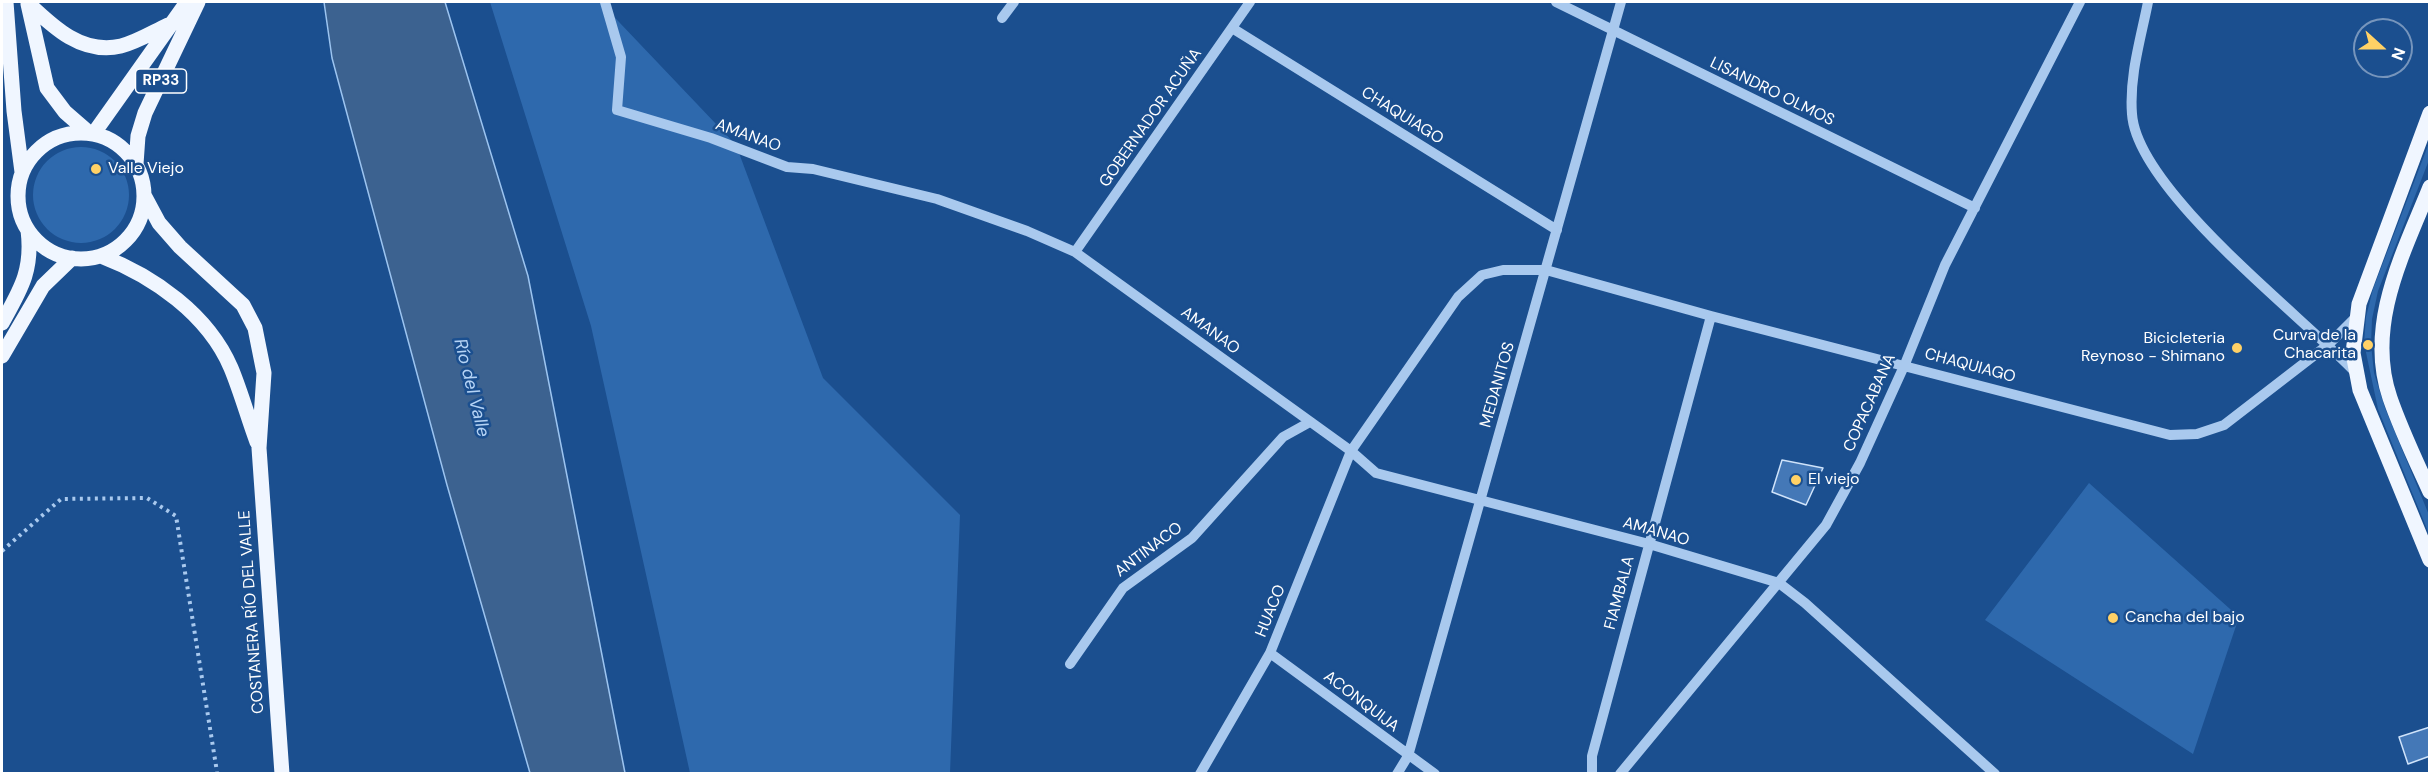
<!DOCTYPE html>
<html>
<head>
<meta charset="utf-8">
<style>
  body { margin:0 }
  #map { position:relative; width:2431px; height:775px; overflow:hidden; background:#1b4f8f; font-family:"DM Sans",sans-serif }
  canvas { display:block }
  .frame { position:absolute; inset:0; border:3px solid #fff; pointer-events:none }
  .north { position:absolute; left:2353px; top:18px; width:60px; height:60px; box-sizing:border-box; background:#1b4f8f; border:2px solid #7695bc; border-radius:50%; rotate:111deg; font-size:16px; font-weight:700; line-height:24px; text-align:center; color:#fff }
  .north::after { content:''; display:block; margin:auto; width:21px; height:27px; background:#ffd166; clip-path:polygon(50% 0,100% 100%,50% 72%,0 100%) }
</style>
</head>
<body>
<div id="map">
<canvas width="2431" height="775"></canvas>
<div class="frame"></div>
<div class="north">N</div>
</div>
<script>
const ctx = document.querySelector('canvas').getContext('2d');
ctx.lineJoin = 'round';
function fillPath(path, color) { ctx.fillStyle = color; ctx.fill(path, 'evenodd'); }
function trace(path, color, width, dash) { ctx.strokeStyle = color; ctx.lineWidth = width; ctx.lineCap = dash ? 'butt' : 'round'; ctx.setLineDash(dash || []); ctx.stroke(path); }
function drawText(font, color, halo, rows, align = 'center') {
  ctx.font = font + ' "DM Sans",sans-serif'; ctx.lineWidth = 5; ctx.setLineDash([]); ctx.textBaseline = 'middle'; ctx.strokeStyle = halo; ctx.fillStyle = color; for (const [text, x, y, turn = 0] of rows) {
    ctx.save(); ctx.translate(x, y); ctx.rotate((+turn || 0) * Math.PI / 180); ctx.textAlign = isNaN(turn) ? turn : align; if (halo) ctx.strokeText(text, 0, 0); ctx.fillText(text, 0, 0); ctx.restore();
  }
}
const green = new Path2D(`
  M490,2H600L736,145L823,378L960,515L950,773H690L591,326Z
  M2429,143V160L2378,291L2372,319L2371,344L2374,373L2385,408L2429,515V534L2378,409L2364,343L2366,317L2373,289Z
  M33 195a48 48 0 1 1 96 0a48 48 0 1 1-96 0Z
  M2089,483L2239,617L2193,754L1985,620Z`);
const water = new Path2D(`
  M324,2H445L528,276L625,773H530L447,485L332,58Z`);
const building = new Path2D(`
  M1782,460L1823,468L1806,505L1772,492Z
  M2430,727V756L2408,764L2399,737Z`);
const path = new Path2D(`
  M2,551L61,499L147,498L176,516L217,772`);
const minor = new Path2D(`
  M605,2L621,57L617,110L711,138L787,167L813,169L937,199L1027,231L1075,252L1351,451L1376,473L1649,544L1779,583L1805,603L1995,774
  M1556,2L1975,208
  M2148,2C2141,38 2129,76 2132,114C2137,190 2302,316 2356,373
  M1002,18L1014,2
  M1232,28L1557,230
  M1075,252L1250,2
  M1270,653L1435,774
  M1070,664L1123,588L1192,538L1283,437L1310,422
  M1200,774L1270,653L1351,451L1458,297L1482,275L1503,270H1546L1711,316L2170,435L2197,434L2224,425L2329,344L2355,318
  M1397,774L1408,756L1621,2
  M1592,774V756L1711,316
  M1620,774L1826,525L1860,463L1905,364L1945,265L2080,2`);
const major = new Path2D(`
  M6,2L14,111L22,172
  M28,3C53,27 82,55 121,46C137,42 153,32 168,25
  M28,4L47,88L65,112L88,132
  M2430,113L2359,304L2353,353L2360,390L2430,560
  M18 196a63 63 0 1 1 126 0a63 63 0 1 1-126 0Z
  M94,133L187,2
  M136,164L138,136L145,113L198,2
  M2430,187C2403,254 2365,325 2390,398C2401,430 2416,461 2430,492
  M144,195L159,223L180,247L243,305L255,328L264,373L259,448L282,774
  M101,256C153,276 208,314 231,368C241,392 248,418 257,442
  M2,323C21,289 33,270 28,230
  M2,356L43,286L72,258`);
const markers = [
  [96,169,6,"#ffd166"],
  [2368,345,6,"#ffd166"],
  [2237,348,6,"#ffd166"],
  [1796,480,6,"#ffd166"],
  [2113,618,6,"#ffd166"]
];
const shields = [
  [161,81,51]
];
const shieldNames = [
  ["RP33",161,81]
];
const streetNames = [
  ["LISANDRO OLMOS",1772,92,26],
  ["CHAQUIAGO",1402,116,32],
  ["GOBERNADOR ACUÑA",1151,118,-55],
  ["AMANAO",748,136,20],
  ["AMANAO",1210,331,36],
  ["CHAQUIAGO",1970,366,15],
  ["MEDANITOS",1498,385,-74],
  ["COPACABANA",1870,403,-66],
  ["AMANAO",1656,532,16],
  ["ANTINACO",1149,550,-37],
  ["FIAMBALA",1620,593,-75],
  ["HUACO",1271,611,-68],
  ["COSTANERA RÍO DEL VALLE",252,612,-94],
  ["ACONQUIJA",1361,702,37]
];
const poiNames = [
  ["Valle Viejo",108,169],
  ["Curva de la",2356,336,"right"],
  ["Chacarita",2356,354,"right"],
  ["Bicicleteria",2225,339,"right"],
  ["Reynoso - Shimano",2225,357,"right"],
  ["El viejo",1808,480],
  ["Cancha del bajo",2125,618]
];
const waterNames = [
  ["Río del Valle",471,388,76]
];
fillPath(green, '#2e69ad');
fillPath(water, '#3c6290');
trace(water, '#9cc4f0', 1.5);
fillPath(building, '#4478b7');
trace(building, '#cfe3fa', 1.5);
trace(path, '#a9c9ee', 4, [3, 4.5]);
trace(minor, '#a9c9ee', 10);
trace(major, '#f0f6ff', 15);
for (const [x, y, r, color] of markers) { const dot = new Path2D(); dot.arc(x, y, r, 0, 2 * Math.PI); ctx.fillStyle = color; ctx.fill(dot); trace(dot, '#1b4f8f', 2); }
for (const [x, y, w] of shields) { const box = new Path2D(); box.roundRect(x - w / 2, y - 12, w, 24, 4.5); ctx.fillStyle = '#1b4f8f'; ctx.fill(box); trace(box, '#fff', 1.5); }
drawText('bold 15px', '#fff', null, shieldNames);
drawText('16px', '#fff', '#1b4f8f', streetNames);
drawText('16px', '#fff', '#1b4f8f', poiNames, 'left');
drawText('italic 18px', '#b5d3f5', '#1b4f8f', waterNames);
</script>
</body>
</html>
